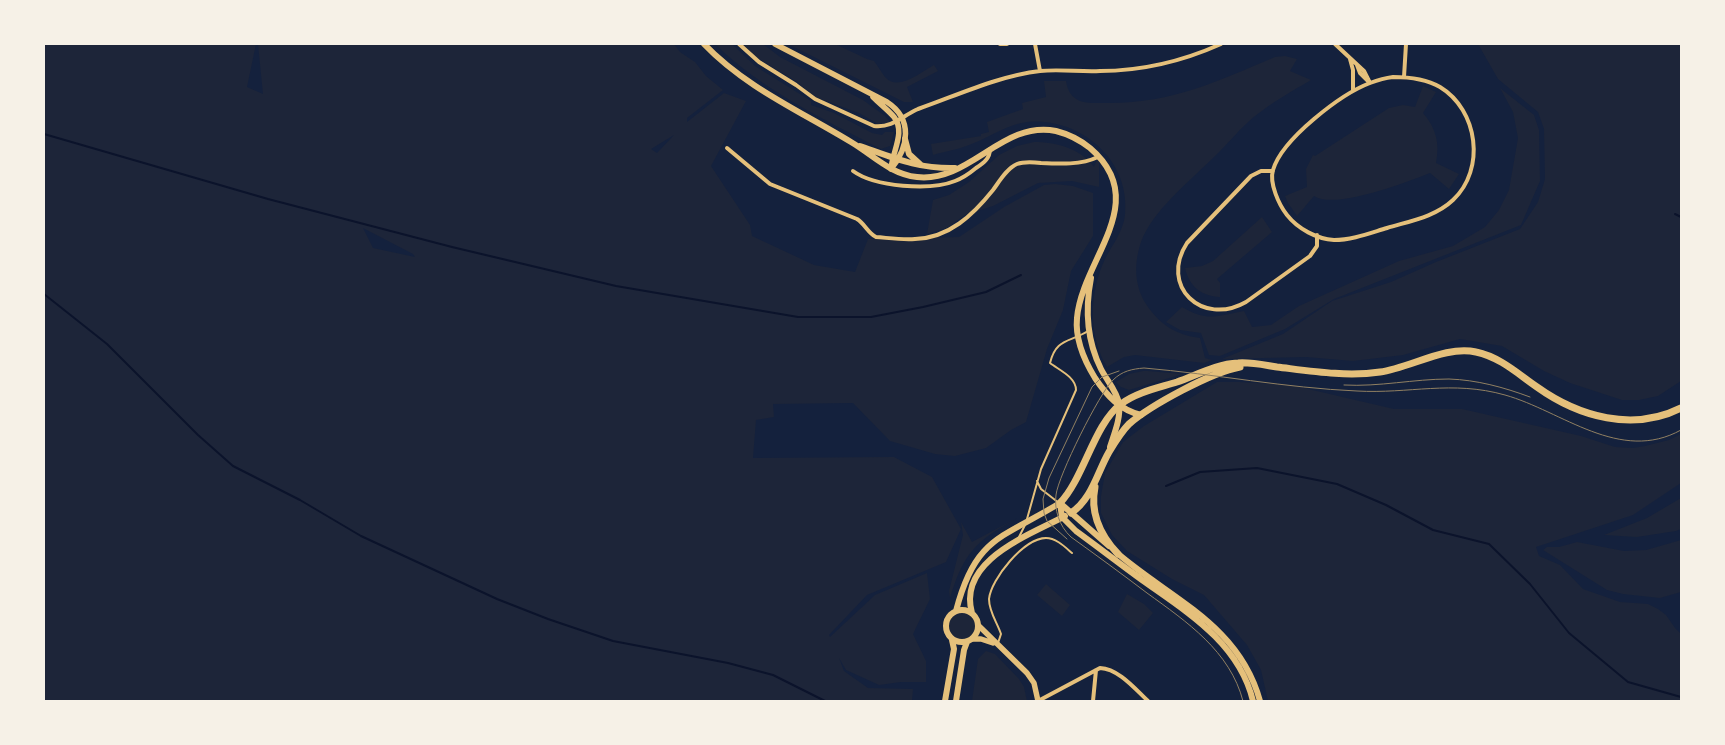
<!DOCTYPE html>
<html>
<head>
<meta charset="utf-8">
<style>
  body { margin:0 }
  #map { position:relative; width:1725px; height:745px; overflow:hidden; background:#14213d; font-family:Inter,sans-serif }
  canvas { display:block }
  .frame { position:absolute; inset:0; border:45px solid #f6f1e7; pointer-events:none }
</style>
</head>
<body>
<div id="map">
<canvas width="1725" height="745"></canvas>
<div class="frame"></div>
</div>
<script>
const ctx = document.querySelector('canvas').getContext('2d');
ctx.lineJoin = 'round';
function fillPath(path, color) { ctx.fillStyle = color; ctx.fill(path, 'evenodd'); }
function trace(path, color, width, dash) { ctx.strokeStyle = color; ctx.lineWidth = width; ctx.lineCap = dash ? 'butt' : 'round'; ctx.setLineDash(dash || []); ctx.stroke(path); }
const green = new Path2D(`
  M44,44H256L247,87L263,94L258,44H674L680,52L695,62L706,76L723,90L687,118V122L724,93L746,101L711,166L750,225L752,236L814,265L855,272L868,239L959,237L1004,207L1044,185L1055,184L1073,186L1093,193V236L1071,271L1063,310L1047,349L1026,422L1011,430L986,448L955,456L935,454L890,441L853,403L773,404L774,417L756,420L753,458L894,457L932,477L961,529L946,562L867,595L829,635L830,637L875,595L927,573L930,599L913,634L926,661V682H901L879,685L846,670L839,658L844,671L868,688L913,689L912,701H44ZM674,135L657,153L651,149ZM363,228L413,254L415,257L373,248Z
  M715,44H732L755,66L811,101V105L834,113L872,133L882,135L885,132H894L890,146L881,149C823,119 762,90 715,44Z
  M742,44H763L780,57L863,100L885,116L891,123L878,124L859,113L815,97L797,82L754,56Z
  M788,44H835L867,59L874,61C878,66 881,72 885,77C898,92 921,72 934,65L938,71L907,87L913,102H904Z
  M1478,44H1681V381L1658,396L1639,400H1622L1570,383L1544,371L1502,346L1460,339L1403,355L1353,361L1306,357L1222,359L1283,334L1332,301L1391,282L1436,262L1520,229L1538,202L1545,179L1544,129L1538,112L1498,79Z
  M1285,56L1297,59L1290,71L1311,80C1292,91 1273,102 1255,116C1240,128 1228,144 1214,157C1190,181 1153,210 1141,242C1134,263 1134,285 1146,304C1159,324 1176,335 1200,338L1205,358L1212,360L1204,363L1135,355L1124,357L1107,367C1088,335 1089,293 1105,259C1112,245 1123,232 1125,215C1131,160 1080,117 1027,122C1008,124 992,136 974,143C961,149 947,151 933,155L931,144L981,136V134L989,132L987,122L1023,109L1022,103L1046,97L1044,81H1066C1070,106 1089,103 1109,103C1173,103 1218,81 1275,57Z
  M1423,86L1436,92L1423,113C1436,128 1440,143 1436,163L1459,174L1449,189L1430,173C1407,182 1335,210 1314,196L1297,216L1288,203L1285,196L1307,187L1306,169L1313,155L1315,156L1389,108L1403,105L1415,107Z
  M1500,88L1534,115L1539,130L1540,181L1521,225L1334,299L1285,329L1220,356L1209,355L1201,333L1180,330L1166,322L1182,307C1208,322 1216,316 1244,311L1252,327L1271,325L1299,306L1399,261L1453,246L1485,227L1499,210L1509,190L1518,138L1513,112Z
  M1034,142C1056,142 1080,148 1094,167L1099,154V187L1072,181L1038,183L993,206L965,215L947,228L927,234L933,200L949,195L969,182L999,155L1017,146Z
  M1262,217L1272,232L1217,279L1220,283V297C1201,296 1189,286 1185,268L1202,266L1213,261Z
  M1143,371H1148L1183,374L1129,390L1121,387L1116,382L1129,374Z
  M1217,382H1240L1291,385L1394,409H1462L1581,436L1615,447L1633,448L1645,446L1669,440L1681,434V483L1633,515L1536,547L1539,556L1560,565L1583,589L1620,602L1648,604L1658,609L1666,615L1675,628L1681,634V701H1268L1261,670L1247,645L1204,595L1172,579L1127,551L1112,535L1101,513V496L1105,473L1123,442L1144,426Z
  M1681,498V529L1676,531L1637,537L1604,535L1647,518Z
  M1017,518C976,541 964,552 950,598L949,591L963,535L961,522L972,542Z
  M1681,540V592L1660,598L1623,594L1607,590L1543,550L1547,547H1559L1577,542L1624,551L1646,550Z
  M1046,584L1070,605L1062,616L1037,595Z
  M1127,594L1144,604L1153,613L1139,630L1118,612Z
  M949 626a13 13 0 1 1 26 0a13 13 0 1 1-26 0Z
  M986,651L995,654L1019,679L1024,687L1027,701H972L978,659Z`);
const stream = new Path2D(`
  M44,134L268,199L452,247L616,286L798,317H871L923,307L986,292L1021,275
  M1675,214L1681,217
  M44,294L107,344L198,435L233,466L300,500L361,536L497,599L548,619L613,641L728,663L773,675L825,701
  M1166,486L1200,472L1257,468L1337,484L1386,505L1433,530L1489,544L1530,584L1569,633L1628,682L1681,697`);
const service = new Path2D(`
  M1037,481L1041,489L1059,503
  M1027,519L1041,469L1076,390C1076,377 1059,370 1050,363C1056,338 1069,343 1088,331
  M1019,537L1025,525
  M998,643L1001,634C997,622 989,612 989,599C991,579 1024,538 1046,538C1056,538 1065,547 1072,553`);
const minor = new Path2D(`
  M739,44L759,62L796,85L815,99L874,126C893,128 902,116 918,109C958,95 998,76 1040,71C1060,69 1080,72 1100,71C1142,71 1183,61 1221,44
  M1000,44H1007
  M1035,44L1040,71
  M1335,44L1364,71L1370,83
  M1350,59L1353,70V91
  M1357,65L1360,73L1369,82
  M1393,77C1410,77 1426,79 1440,87C1478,110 1486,169 1453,200C1435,217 1410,221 1387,228C1370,233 1352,240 1334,240C1317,239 1298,229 1287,215C1279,205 1269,183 1273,170C1282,139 1341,94 1370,83C1378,80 1385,78 1393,77Z
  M1404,77L1406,44
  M727,148L770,184L857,219C865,224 868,233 876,237C889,238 902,240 915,239C949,238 973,215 993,190C999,182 1007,168 1017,164C1025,161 1033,162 1041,163C1060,164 1081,165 1098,157
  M853,171C875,187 930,191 955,181C963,178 970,173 976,168C984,163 990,158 990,149
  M1273,171H1261L1251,176L1187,243C1159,286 1202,327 1246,302L1310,256L1317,246V235
  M1038,701L1100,668C1119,669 1135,689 1148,701
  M1093,701L1096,670`);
const tertiary = new Path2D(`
  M775,44L887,102C913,119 909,147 891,169
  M873,97C880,104 888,110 894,117C906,132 892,152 891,169
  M978,625L1027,673L1034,683L1038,701
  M972,639H981L993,643`);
const secondary = new Path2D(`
  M704,44C745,87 800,111 851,142C873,155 890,174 917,177C970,183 1002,120 1056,131C1068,134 1080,140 1090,148C1153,202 1082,259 1077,318C1075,339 1084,360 1095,378C1107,396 1120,410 1141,415
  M905,139L909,154L921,165
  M860,146C894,158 919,169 955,168
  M1091,278C1085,309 1087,341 1101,369C1107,381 1117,391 1119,404C1121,418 1114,434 1110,447
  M1060,503L1109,546
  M1060,503L1062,517L1076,531C1098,547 1120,564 1142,580C1187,612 1239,643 1253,701
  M1116,552C1170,599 1239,624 1260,701
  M946 626a16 16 0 1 1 32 0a16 16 0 1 1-32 0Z
  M956,611C975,537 1001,539 1060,503
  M972,613C957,560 1030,535 1065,516
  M945,701L954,649L952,640
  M956,701L964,650L967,642`);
const primary = new Path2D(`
  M1095,487C1090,512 1100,535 1118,554
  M1060,503C1084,478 1094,424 1121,404C1137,392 1158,388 1177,382C1197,375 1216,364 1238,363C1251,362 1264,365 1277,367C1310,371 1346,377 1380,372C1410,368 1446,345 1476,352C1500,357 1518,374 1537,387C1579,417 1633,432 1681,408
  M1071,513C1092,499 1097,473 1109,452C1115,442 1121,432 1129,424C1151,405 1212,372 1240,367`);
const tram = new Path2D(`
  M1344,385C1379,387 1414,379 1449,379C1477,380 1503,387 1530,397
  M1067,539L1047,521L1044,513L1043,499L1049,478L1092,387L1102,377L1119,371
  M1243,701C1230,651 1187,622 1147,593C1122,574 1096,555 1071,537C1059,526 1054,509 1056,495C1058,476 1100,392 1113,380C1122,371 1132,369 1144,368C1215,374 1286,388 1357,391C1409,394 1452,380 1505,395C1562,411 1620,464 1681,430`);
fillPath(green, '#1d2539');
trace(stream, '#0b132b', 2);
trace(service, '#e5c07b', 2);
trace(minor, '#e5c07b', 4);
trace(tertiary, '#e5c07b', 5.5);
trace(secondary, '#e5c07b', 6);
trace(primary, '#e5c07b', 7);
trace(tram, '#918062', 1);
</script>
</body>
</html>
